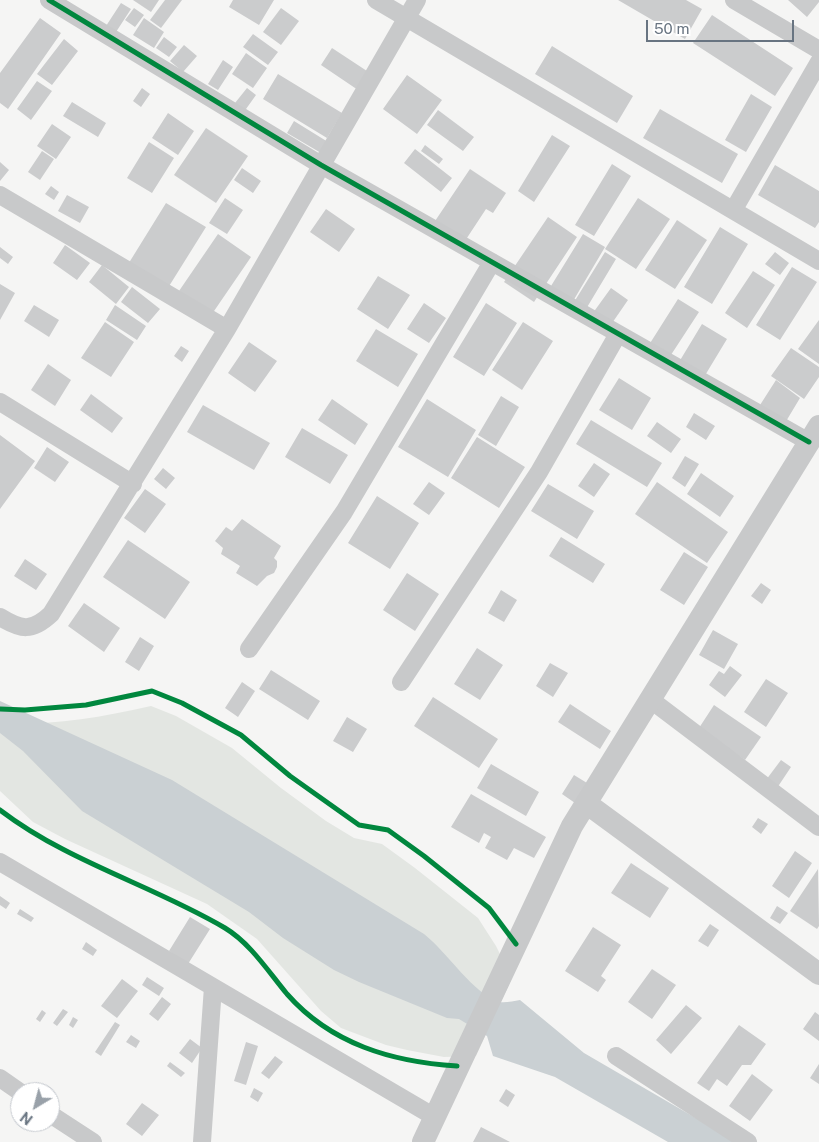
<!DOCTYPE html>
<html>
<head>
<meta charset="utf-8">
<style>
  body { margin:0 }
  #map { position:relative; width:819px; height:1142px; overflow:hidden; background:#f5f5f4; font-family:"Public Sans",sans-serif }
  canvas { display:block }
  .north { position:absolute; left:10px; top:1082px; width:50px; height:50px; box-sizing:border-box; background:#fff; border:1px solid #c3c7cd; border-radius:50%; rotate:217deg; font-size:14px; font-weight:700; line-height:20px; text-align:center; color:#687481 }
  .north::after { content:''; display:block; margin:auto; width:18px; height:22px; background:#99a1a9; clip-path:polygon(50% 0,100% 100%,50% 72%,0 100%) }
  .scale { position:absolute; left:646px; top:20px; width:148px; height:22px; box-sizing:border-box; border:2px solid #687481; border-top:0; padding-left:6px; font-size:15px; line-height:18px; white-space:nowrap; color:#687481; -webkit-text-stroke:4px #fff; paint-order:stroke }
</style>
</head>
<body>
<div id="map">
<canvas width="819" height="1142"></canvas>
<div class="north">N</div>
<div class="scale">50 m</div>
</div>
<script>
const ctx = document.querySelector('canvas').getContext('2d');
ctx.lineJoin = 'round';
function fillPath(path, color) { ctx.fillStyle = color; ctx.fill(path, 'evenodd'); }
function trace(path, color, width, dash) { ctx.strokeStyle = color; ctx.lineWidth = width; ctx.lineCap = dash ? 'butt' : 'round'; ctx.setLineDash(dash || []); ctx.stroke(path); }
const green = new Path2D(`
  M151,706L176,716L232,748L281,788L326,821L354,838L382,844L415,868L478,918L496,946L512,978L476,1056L444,1057L407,1050L386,1045L341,1028L321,1011L257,939L207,904L65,839L33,822L0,791V724C55,725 98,718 151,706Z`);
const water = new Path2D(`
  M0,701L172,780L424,934C447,952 474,995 500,1002C505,1003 514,1001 520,1000L584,1053L737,1142H668L555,1077L493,1056L487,1036L459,1019L447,1018L359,982L334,970L283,938L249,912L82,811L23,751L0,733Z`);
const building = new Path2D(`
  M133,0H159L151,12Z
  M165,0H182L161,28L150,20Z
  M233,0H274L259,25L229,7Z
  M618,0H686L702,9L685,39Z
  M788,0H819V2L807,17Z
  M121,3L131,9L116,32L106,26Z
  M134,8L144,15L135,27L125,20Z
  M281,8L299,21L281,45L263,32Z
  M712,15L793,68L775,96L693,43Z
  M40,18L61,33L8,109L0,103V73Z
  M144,18L164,32L154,48L133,35Z
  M253,34L278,52L268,65L243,47Z
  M164,37L177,47L169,57L156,48Z
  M64,39L78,51L52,85L37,74Z
  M184,45L197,56L183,72L170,61Z
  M552,46L633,96L617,123L535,74Z
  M332,48L370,73L358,90L321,65Z
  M246,53L267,68L253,88L232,74Z
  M223,60L233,67L218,90L208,84Z
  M278,74L342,113L327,138L263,99Z
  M407,75L442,100L417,134L383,109Z
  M37,81L52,91L31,120L17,109Z
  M142,88L150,94L141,107L133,101Z
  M247,88L256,95L241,116L231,108Z
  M751,94L772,107L746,152L725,140Z
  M72,102L106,123L98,137L63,116Z
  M660,109L738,154L722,183L643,138Z
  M438,110L474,137L463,151L427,125Z
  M168,113L194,131L178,155L152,138Z
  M294,121L328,142L321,153L287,133Z
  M52,124L71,137L56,159L37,146Z
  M206,128L248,156L216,203L174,175Z
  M552,135L570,146L534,202L518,191Z
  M149,142L174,158L152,193L127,178Z
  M425,145L443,159L439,164L421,151Z
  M415,149L452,178L441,192L404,163Z
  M42,151L54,159L40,180L28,172Z
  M0,162L9,170L0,181Z
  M612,164L631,176L594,236L575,225Z
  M775,165L819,191V222L815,228L758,195Z
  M242,168L261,181L253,193L234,180Z
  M470,169L506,193L493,213L486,209L461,247L431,227Z
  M51,186L59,192L54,200L45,194Z
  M67,195L89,207L80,223L58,211Z
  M225,198L243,210L227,234L209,223Z
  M638,198L670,219L636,269L605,249Z
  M166,203L206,227L166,291L127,266Z
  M326,209L355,229L339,252L310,232Z
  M548,217L577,237L534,302L504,282Z
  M677,220L707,240L675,289L645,270Z
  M720,227L748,244L712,304L684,287Z
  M218,234L251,257L212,314L179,291Z
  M583,234L605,247L566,313L543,299Z
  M65,245L90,263L77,280L53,263Z
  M0,247L13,257L8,264L0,258Z
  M605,252L616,259L583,314L571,307Z
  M775,252L789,263L780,275L765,264Z
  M102,265L129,287L116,304L89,282Z
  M792,267L817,282L780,340L756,325Z
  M753,271L775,285L747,328L725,313Z
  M378,276L410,295L388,329L357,309Z
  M0,284L15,293L0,320Z
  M132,287L160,309L148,323L121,302Z
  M611,288L628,300L608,329L590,317Z
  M678,299L699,312L667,361L647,348Z
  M424,303L446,318L429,343L407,329Z
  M486,303L517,323L484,376L453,357Z
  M34,305L59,320L49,337L24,321Z
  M115,305L146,326L137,340L106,320Z
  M819,320V364L798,349Z
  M105,322L134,342L111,377L81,358Z
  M523,322L553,341L522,390L492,370Z
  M702,324L727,339L701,382L676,367Z
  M376,329L418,354L398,387L356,361Z
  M249,342L277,361L255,392L228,373Z
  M181,346L189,351L182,362L174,356Z
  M791,348L819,367V377L804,399L771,376Z
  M48,364L71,380L55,406L31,390Z
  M619,378L651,398L632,430L599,410Z
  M776,380L800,398L779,433L753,416Z
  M91,394L123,418L112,433L80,410Z
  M501,396L519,407L496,446L478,435Z
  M332,399L368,424L355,445L318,420Z
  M427,399L476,430L448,477L398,447Z
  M203,405L270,443L254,470L187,432Z
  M694,413L715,426L706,440L686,427Z
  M591,420L662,463L647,487L576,444Z
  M657,422L681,439L671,453L647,436Z
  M302,428L348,455L330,484L285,457Z
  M0,435L35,461L0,509Z
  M477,437L525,467L499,508L451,478Z
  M47,447L69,462L55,482L34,468Z
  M685,456L699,464L685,487L672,478Z
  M594,463L610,474L594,497L578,486Z
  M163,468L175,478L166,489L154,479Z
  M701,473L734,496L720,517L687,494Z
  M429,482L445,493L429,515L413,504Z
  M657,482L728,532L707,563L635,514Z
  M548,484L594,511L577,539L531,511Z
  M145,489L166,504L145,533L124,518Z
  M377,496L419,523L390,569L348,543Z
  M242,519L281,546L274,558L277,561V567L274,573L267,576L257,586L236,573L240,566L221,554L223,548L215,541L226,527L232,531Z
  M561,537L605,564L593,583L549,556Z
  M128,540L190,582L165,619L103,577Z
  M684,552L708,567L684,605L660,590Z
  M25,559L47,574L36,590L14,576Z
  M407,573L439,594L415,631L383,610Z
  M761,583L771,590L762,604L751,596Z
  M501,590L517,600L504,622L488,613Z
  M84,603L120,628L104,652L68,626Z
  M713,630L738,644L724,669L699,655Z
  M140,637L154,646L139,671L125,662Z
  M477,648L503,665L480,700L454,684Z
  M550,663L568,673L553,697L536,686Z
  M730,666L742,675L725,697L709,685L719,671L724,674Z
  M271,670L320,701L308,720L259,689Z
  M766,679L788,693L766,727L744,712Z
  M242,682L255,691L238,717L225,708Z
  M433,697L498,739L479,768L414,726Z
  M570,704L611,731L600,749L558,722Z
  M714,705L761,737L745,760L699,728Z
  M347,717L367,729L353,752L333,741Z
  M781,760L791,767L777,788L766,780Z
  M491,764L539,792L526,816L477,788Z
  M574,775L587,783L575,803L562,794Z
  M471,794L546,837L534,858L514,848L507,860L485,848L491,837L484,833L479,843L451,827Z
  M758,818L768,824L761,834L752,827Z
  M795,851L812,863L789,898L772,886Z
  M631,863L669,888L650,918L611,893Z
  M818,869L819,926L817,929L790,911Z
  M0,896L10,903L6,909L0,905Z
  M777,906L788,913L780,924L770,918Z
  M20,909L34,918L31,922L17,914Z
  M190,917L210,929L188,964L169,951Z
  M710,924L719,930L708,947L698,941Z
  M593,927L621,945L601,976L606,980L598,992L565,971Z
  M86,942L97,950L93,956L82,949Z
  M652,969L676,985L652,1019L628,1002Z
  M147,977L164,988L159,996L142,985Z
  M122,979L138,991L117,1018L101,1006Z
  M162,997L171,1004L158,1021L149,1014Z
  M686,1005L702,1018L671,1054L656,1040Z
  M63,1009L68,1012L57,1026L53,1023Z
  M42,1010L46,1013L40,1022L36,1019Z
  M815,1012L819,1015V1041L803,1029Z
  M73,1017L78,1020L73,1028L69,1025Z
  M115,1022L120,1025L101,1056L95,1052Z
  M739,1025L766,1044L751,1065H742L727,1086L717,1079L709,1091L697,1083Z
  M131,1035L140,1041L136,1048L126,1042Z
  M190,1039L202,1048L192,1063L179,1053Z
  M246,1042L258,1046L246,1085L234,1081Z
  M275,1056L283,1062L269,1079L261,1073Z
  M170,1062L185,1073L181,1077L167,1066Z
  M819,1064V1084L810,1078Z
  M752,1074L773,1090L750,1121L729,1106Z
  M254,1088L263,1093L258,1102L250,1097Z
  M506,1089L515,1095L508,1107L499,1101Z
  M142,1103L159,1115L142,1136L126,1124Z
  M481,1127L510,1142H473Z`);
const minor = new Path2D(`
  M49,0L321,165L809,442
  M376,0L819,261
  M734,0L819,50
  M0,195L227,329
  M734,209L819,62
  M0,402L133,484
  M0,617C21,630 32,632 51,614L227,329L417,0
  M249,649L344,512L492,262
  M401,682L539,472L618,334
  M651,700L819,827
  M0,862L433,1116
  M616,1056L748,1142
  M0,1078L20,1092
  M50,1114L93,1142
  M202,1142L213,987`);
const tertiary = new Path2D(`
  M586,803L819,974
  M423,1142L572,826L819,426`);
const cycleway = new Path2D(`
  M49,0L321,165L809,442
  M0,709L25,710L86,705L152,691L182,703L241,735L290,776L359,825L388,830L424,856L489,908L516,944
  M0,810C68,862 152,885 225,928C250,943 268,971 287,994C331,1044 392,1062 457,1066`);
fillPath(green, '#e3e6e2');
fillPath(water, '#cad0d3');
fillPath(building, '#cbcccd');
trace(minor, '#c8c9ca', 18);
trace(tertiary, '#c8c9ca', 22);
trace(cycleway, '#00873e', 5);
</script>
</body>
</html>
